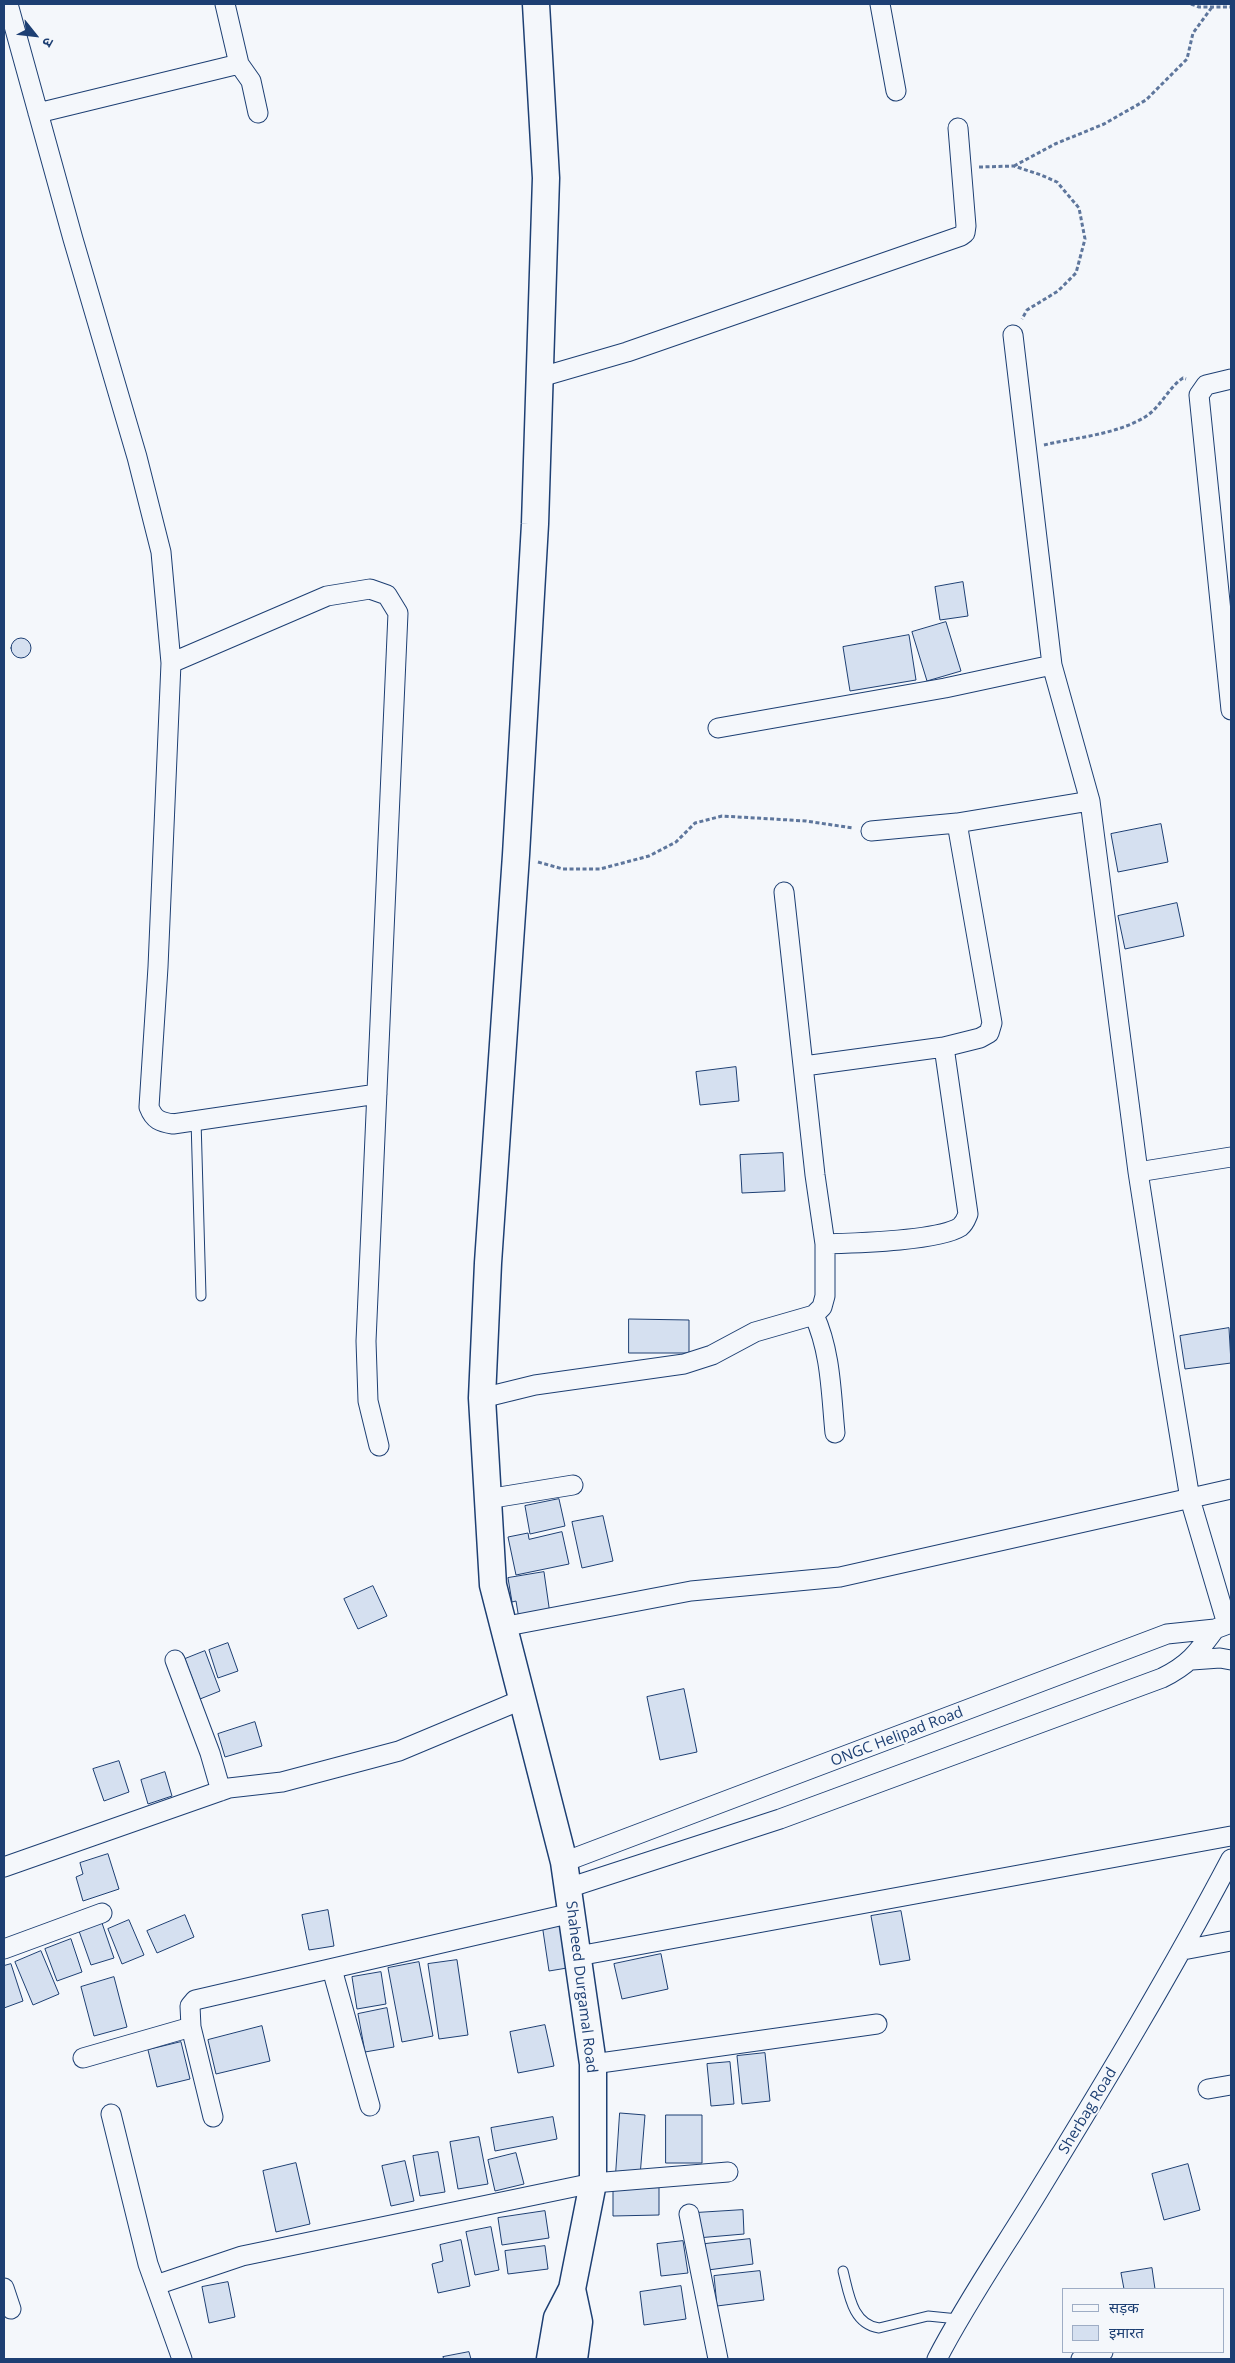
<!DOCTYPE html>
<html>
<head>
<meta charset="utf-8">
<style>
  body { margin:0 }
  #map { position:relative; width:1235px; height:2363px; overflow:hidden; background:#f4f7fb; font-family:"Open Sans","Noto Sans Devanagari",sans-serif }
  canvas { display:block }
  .frame { position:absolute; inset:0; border:5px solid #1d3f73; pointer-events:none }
  .legend { position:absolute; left:1062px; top:2288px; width:162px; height:65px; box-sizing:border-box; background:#f4f7fb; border:1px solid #9eadc5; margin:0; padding:6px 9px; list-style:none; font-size:15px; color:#1d3f73 }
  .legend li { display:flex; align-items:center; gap:10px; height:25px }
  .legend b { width:25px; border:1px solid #9eadc5 }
  .north { position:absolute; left:10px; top:10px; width:50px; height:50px; -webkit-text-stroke:4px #f4f7fb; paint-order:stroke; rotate:119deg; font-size:14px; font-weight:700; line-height:20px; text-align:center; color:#1d3f73 }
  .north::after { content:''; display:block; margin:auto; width:18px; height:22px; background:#1d3f73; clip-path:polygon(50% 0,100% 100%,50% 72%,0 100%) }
</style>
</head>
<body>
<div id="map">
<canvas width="1235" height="2363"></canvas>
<div class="frame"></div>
<ul class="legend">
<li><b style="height:6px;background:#f4f7fb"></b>सड़क</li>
<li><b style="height:14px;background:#d5e0f0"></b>इमारत</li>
</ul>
<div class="north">उ</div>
</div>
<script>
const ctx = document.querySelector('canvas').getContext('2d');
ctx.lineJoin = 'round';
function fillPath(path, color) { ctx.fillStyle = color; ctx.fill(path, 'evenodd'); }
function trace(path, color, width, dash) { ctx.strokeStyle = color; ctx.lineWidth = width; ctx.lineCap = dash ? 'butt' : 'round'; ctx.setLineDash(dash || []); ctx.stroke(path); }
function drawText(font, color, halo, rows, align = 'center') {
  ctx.font = font + ' "Open Sans",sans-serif'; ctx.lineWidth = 4; ctx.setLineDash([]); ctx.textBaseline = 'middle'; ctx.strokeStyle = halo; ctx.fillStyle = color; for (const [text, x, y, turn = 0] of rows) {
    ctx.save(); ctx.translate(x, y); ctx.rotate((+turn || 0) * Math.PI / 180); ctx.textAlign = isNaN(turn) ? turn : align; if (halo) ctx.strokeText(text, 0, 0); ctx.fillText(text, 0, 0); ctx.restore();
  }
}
const building = new Path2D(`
  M963,582L968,616L940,620L935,587Z
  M946,622L961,671L927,681L912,632Z
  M909,635L916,680L850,691L843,647Z
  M11 648a10 10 0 1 1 20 0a10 10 0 1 1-20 0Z
  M1161,824L1168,862L1118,872L1111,834Z
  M1177,903L1184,936L1125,949L1118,916Z
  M736,1067L739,1101L700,1105L696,1072Z
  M783,1153L785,1191L742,1193L740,1155Z
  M629,1319L689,1320V1353H629Z
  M1229,1328L1231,1363L1185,1369L1180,1336Z
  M559,1499L565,1526L530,1534L525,1506Z
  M603,1516L613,1561L582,1568L572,1522Z
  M562,1532L569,1564L516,1575L508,1537L528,1533L529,1539Z
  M544,1572L550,1614L519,1619L516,1601L512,1602L508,1578Z
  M373,1586L387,1616L358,1629L344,1599Z
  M228,1643L238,1671L218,1678L209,1650Z
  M205,1651L220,1691L200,1699L185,1659Z
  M684,1689L697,1752L660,1760L647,1697Z
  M255,1722L262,1746L225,1757L218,1734Z
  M119,1761L129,1792L104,1801L93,1769Z
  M165,1772L172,1796L148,1804L141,1780Z
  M108,1854L119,1889L83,1901L76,1877L83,1874L80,1863Z
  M328,1910L334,1946L309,1950L302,1915Z
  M901,1911L910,1960L880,1965L871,1916Z
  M185,1915L194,1937L157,1953L147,1931Z
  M566,1919L573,1967L549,1971L542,1924Z
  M129,1920L144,1955L122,1964L108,1929Z
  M102,1923L114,1958L91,1965L79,1931Z
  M71,1939L82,1972L57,1981L45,1949Z
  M41,1951L59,1994L33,2005L15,1962Z
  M661,1954L668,1989L622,1999L614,1964Z
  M457,1960L468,2035L439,2039L428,1964Z
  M419,1962L433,2036L402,2042L388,1968Z
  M11,1964L23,2001L4,2008V1966Z
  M381,1972L386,2004L357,2009L352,1977Z
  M114,1977L127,2027L94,2036L81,1987Z
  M387,2008L394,2047L365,2052L358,2014Z
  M545,2025L554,2066L518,2073L510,2032Z
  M262,2026L270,2061L216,2074L208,2040Z
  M181,2042L190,2079L157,2087L148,2050Z
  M765,2053L770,2101L742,2104L737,2056Z
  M730,2062L734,2104L711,2106L707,2064Z
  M620,2113L645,2115L640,2176L616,2174Z
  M666,2115H702V2163H666Z
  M553,2117L557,2139L495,2151L491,2128Z
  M479,2137L488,2184L458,2189L450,2142Z
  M438,2152L445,2192L420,2196L413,2156Z
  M516,2153L524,2184L495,2191L488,2160Z
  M405,2161L414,2201L391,2206L382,2166Z
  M296,2163L310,2224L276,2232L263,2171Z
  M1188,2164L1200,2210L1164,2220L1152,2174Z
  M659,2188V2215L613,2216V2189Z
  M743,2210L744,2234L697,2238L695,2213Z
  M545,2211L549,2238L502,2245L498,2218Z
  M491,2227L499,2270L475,2275L466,2232Z
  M750,2239L753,2264L708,2270L705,2244Z
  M461,2240L470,2286L438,2293L432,2264L443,2261L440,2245Z
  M683,2241L688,2273L661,2276L657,2244Z
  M545,2246L548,2269L508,2274L505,2251Z
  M1152,2268L1155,2289H1124L1121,2273Z
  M760,2271L764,2300L717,2306L714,2276Z
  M228,2282L235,2317L209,2323L202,2287Z
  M681,2286L686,2319L644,2325L640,2292Z
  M469,2352L471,2359H444L443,2357Z`);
const path = new Path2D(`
  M1191,4L1199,7H1231
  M1014,166L1055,144L1104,124L1146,100L1187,59L1193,33L1212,7
  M979,167L1014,166L1041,175L1057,182L1079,208L1085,239L1076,273L1058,291L1027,310L1022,319
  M1044,445C1077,437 1115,435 1145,417C1161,407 1168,388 1183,378L1186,379
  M538,862L563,869H600L649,856L676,842L695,823L722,816L806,821L853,828`);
const lane = new Path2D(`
  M196,1120L201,1296
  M843,2271C849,2294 852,2324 879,2328L928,2316L958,2319`);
const street = new Path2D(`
  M8,4L73,239L137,457L161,552L171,663L158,967L149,1107C154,1120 160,1122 173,1124L377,1094
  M225,4L239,64L251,81L258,113
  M880,4L896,91
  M38,113L239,64
  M1013,335L1052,665L1090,801L1138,1172L1168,1365L1190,1499L1227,1624
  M541,377L627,352L961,236L965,233L966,226L958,128
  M1231,379L1206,385L1199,395L1231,710
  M171,663L327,596L370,589L387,595L398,613L366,1341L368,1401L379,1446
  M718,728L945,688L1052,665
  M871,831L957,823L1090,801
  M804,1066L944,1047L980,1038L989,1033L992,1023L957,823
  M1138,1172L1231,1157
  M825,1244C854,1243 938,1241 960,1227C965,1223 966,1219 968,1214L944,1047
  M814,1315C831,1352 831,1393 835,1433
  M482,1398L535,1385L684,1364L712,1355L755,1332L814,1315L822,1307L825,1296V1244L815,1175L784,892
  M487,1499L573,1485
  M502,1627L691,1591L840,1577L1231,1489
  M175,1660L210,1753L221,1791
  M1192,1660L1220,1658L1231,1660
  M564,1862L1167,1634L1215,1629L1231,1623
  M4,1867L229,1788L282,1782L399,1751L521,1700
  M568,1888L780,1819L1162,1678C1189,1665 1198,1652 1215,1629
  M4,1949L102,1913
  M1183,1950L1231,1941
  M578,1956L1231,1836
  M332,1969L370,2106
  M83,2058L191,2027
  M593,2064L877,2024
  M1208,2089L1231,2085
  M111,2114L148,2264L182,2359
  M213,2117L191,2027L190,2006L195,2000L572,1913
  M689,2214L718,2359
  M156,2285L242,2256L593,2183L728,2172
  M4,2288L11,2309
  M937,2359C968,2299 1006,2245 1041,2187C1107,2079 1172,1971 1231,1859
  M1081,2359L1103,2352`);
const secondary = new Path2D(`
  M536,4L546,178L535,524L516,855L488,1263L482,1398L493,1585L564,1862L593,2064V2183L572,2289L557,2318L550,2359
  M572,2289L579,2322L574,2359`);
const streetNames = [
  ["ONGC Helipad Road",897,1737,-21],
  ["Shaheed Durgamal Road",581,1987,83],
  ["Sherbag Road",1088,2111,-59]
];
fillPath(building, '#d5e0f0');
trace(building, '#1d3f73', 1);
trace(lane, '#1d3f73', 11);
trace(street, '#1d3f73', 21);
trace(secondary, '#1d3f73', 29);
trace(path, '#5e769c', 3, [4, 2.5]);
trace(lane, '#f4f7fb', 9);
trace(street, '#f4f7fb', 19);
trace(secondary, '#f4f7fb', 26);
drawText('15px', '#1d3f73', '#f4f7fb', streetNames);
</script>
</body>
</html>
